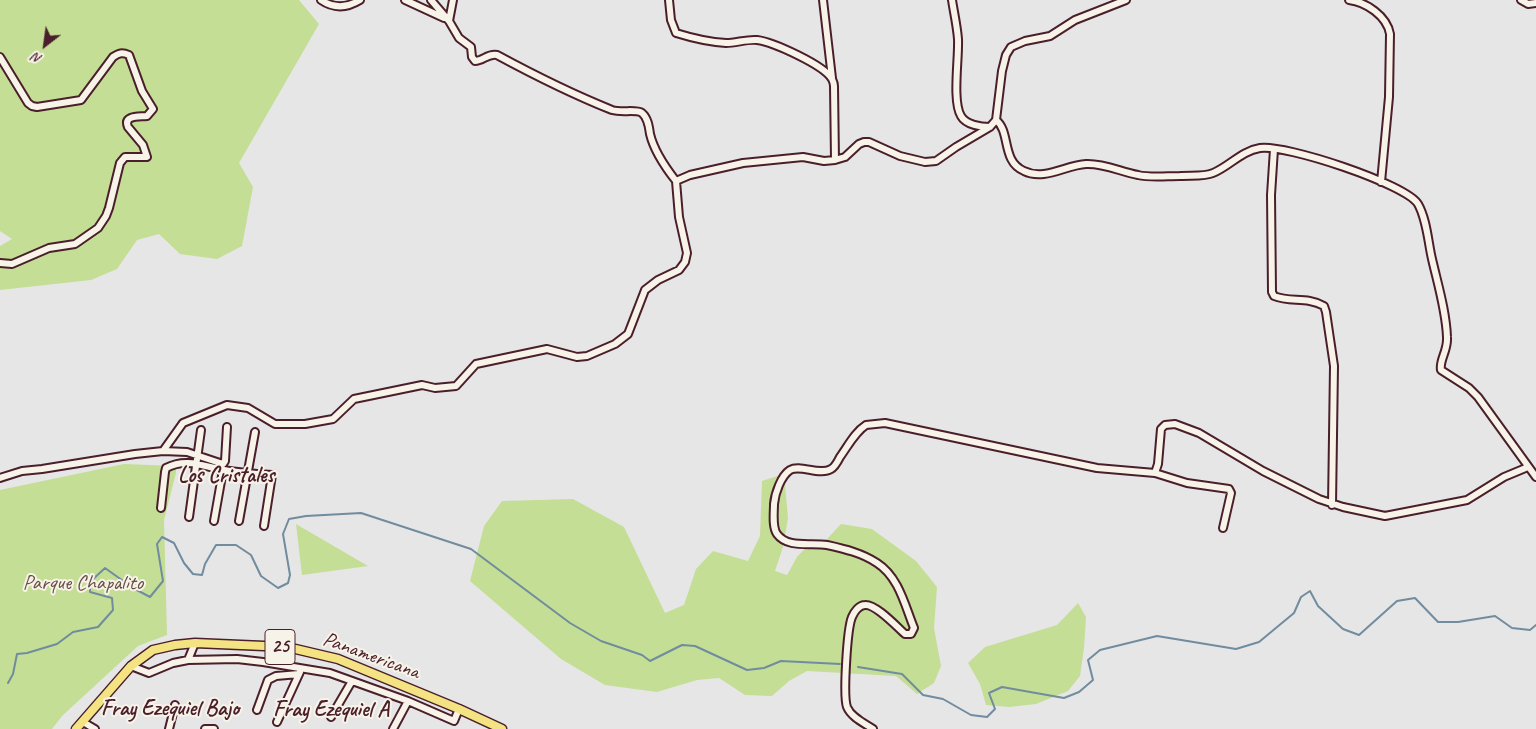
<!DOCTYPE html>
<html>
<head>
<meta charset="utf-8">
<style>
  body { margin:0 }
  #map { position:relative; width:1536px; height:729px; overflow:hidden; background:#e6e6e7; font-family:Caveat,sans-serif }
  canvas { display:block }
  .north { position:absolute; left:20px; top:20px; width:50px; height:50px; -webkit-text-stroke:4px #f7f3e8; paint-order:stroke; rotate:210deg; font-size:14px; font-weight:700; line-height:20px; text-align:center; color:#4a1f2b }
  .north::after { content:''; display:block; margin:auto; width:18px; height:22px; background:#4a1f2b; clip-path:polygon(50% 0,100% 100%,50% 72%,0 100%) }
</style>
</head>
<body>
<div id="map">
<canvas width="1536" height="729"></canvas>
<div class="north">N</div>
</div>
<script>
const ctx = document.querySelector('canvas').getContext('2d');
ctx.lineJoin = 'round';
function fillPath(path, color) { ctx.fillStyle = color; ctx.fill(path, 'evenodd'); }
function trace(path, color, width, dash) { ctx.strokeStyle = color; ctx.lineWidth = width; ctx.lineCap = dash ? 'butt' : 'round'; ctx.setLineDash(dash || []); ctx.stroke(path); }
function drawText(font, color, halo, rows, align = 'center') {
  ctx.font = font + ' Caveat,sans-serif'; ctx.lineWidth = 4; ctx.setLineDash([]); ctx.textBaseline = 'middle'; ctx.strokeStyle = halo; ctx.fillStyle = color; for (const [text, x, y, turn = 0] of rows) {
    ctx.save(); ctx.translate(x, y); ctx.rotate((+turn || 0) * Math.PI / 180); ctx.textAlign = isNaN(turn) ? turn : align; if (halo) ctx.strokeText(text, 0, 0); ctx.fillText(text, 0, 0); ctx.restore();
  }
}
const green = new Path2D(`
  M0,0H299L319,24L239,163L253,187L242,246L217,259L180,254L159,234L137,240L117,269L91,280L0,290V246L12,239L0,231Z
  M124,464L176,466V473L164,520L167,635L138,646L62,716L52,729H0V490Z
  M784,474L788,518L783,547L775,571L787,575L797,557L810,543L827,539L841,524L872,529L916,561L937,587L934,628L941,666L934,683L917,694L896,676L807,671L789,681L772,696L745,695L719,678L697,680L657,692L605,685L561,659L470,581L484,526L502,501L573,499L624,527L665,613L684,605L696,569L713,551L748,561L760,536L762,481Z
  M296,524L368,566L302,575Z
  M1078,603L1086,617L1084,648L1080,676L1068,691L1036,704L1009,707L986,705L980,684L968,663L985,647L1057,625Z`);
const stream = new Path2D(`
  M858,667L902,674L923,695L943,699L971,715L987,717L995,709L989,693L1002,687L1064,698L1079,692L1093,680L1088,660L1100,650L1157,636L1236,649L1259,642L1294,613L1301,597L1310,591L1318,606L1343,629L1359,635L1397,601L1415,598L1438,622H1458L1495,616L1512,628L1530,630L1536,625
  M8,683L13,674L17,654L27,653L57,644L73,632L98,627L113,610L112,598L90,592V582L105,568L133,588L150,597L163,581L157,544L162,537L174,543L184,563L193,574L202,575L205,564L216,545H236L251,555L261,576L278,588L288,583L290,575L283,534L289,519L306,516L361,513L471,549L570,623L601,641L642,655L650,661L682,645L695,646L747,670L764,668L781,661L840,664`);
const minor = new Path2D(`
  M321,0C334,9 347,8 360,0
  M405,0L444,18
  M431,0L449,21L459,38L471,47L472,57L475,61C483,61 488,53 497,55C534,75 572,94 612,110C622,113 636,109 642,113C648,118 649,127 650,134C654,151 665,167 676,181
  M669,0L671,20L676,33C692,38 709,42 726,43C736,43 747,39 757,40C773,42 824,65 832,79C833,81 834,83 834,86L835,160
  M823,0L832,78
  M952,0C954,13 957,26 958,39C959,58 952,101 961,116C966,125 981,127 990,127
  M1349,0C1366,2 1387,16 1390,34L1389,97L1381,182
  M1521,0L1528,4L1536,3
  M449,21L453,0
  M0,57L28,103L32,106L37,107L81,100L113,57C119,53 122,52 129,55L142,91L153,109L147,116C139,117 123,115 128,127L143,145L147,157H125L120,163L109,208L106,216L98,228L75,244L49,248L12,264L0,263
  M996,120L1002,71L1006,55L1011,47L1025,41L1050,36L1075,20L1126,0
  M1274,149L1271,195L1272,292L1274,296C1291,303 1306,296 1324,306L1326,312L1334,366L1332,505
  M163,451L187,452L223,464L225,461L227,427
  M1155,473L1158,464L1161,429L1165,425L1175,424L1199,433L1263,471L1319,499L1343,507L1385,516L1467,500L1504,477L1528,467
  M0,478L22,471L42,469L135,454L163,451L183,423L227,405L248,408L275,424H305L333,419L354,399L422,385L435,388L456,386L476,364L547,349L577,357L587,356L615,344L628,334L645,290L658,280L679,270L685,262L687,253L679,217L676,181L690,175L743,163L803,157L824,161L835,160L845,157L859,144L864,142H869L900,156L925,162L936,161L956,147L990,127L996,120C1011,132 1001,161 1024,171C1044,181 1066,165 1086,164C1104,163 1121,172 1138,175C1151,178 1166,176 1180,176C1190,175 1204,177 1213,173C1230,166 1241,151 1260,148C1285,144 1406,184 1418,204C1427,220 1428,242 1432,259C1438,285 1446,311 1447,337C1448,351 1439,360 1441,370L1469,388L1478,397L1536,477
  M161,508L165,472L166,468C187,457 204,467 224,470C240,473 256,474 272,475L264,526
  M189,517L201,430
  M214,521L223,470
  M239,521L255,432
  M188,660L195,643
  M131,666L149,673L173,663L188,660L237,659L263,662L330,673L408,701
  M257,710L268,680L276,676L299,674
  M331,717L352,681
  M83,722L95,729
  M277,722L300,672
  M169,729L175,705
  M205,729H214
  M393,729L408,701L454,721L459,709
  M873,729C864,723 851,717 847,707C843,696 847,629 852,617C854,612 859,605 865,605C876,604 897,627 905,634H911L914,628C905,606 899,577 877,563C862,553 845,549 827,545C811,542 788,549 777,534C772,527 774,512 774,504C775,493 781,476 790,470C800,464 820,476 831,469C835,467 838,461 840,457C848,446 855,432 866,425L885,423L1097,468L1155,473L1187,483L1229,489L1231,493L1223,528`);
const major = new Path2D(`
  M76,729L131,666L153,650L175,645L195,643L287,647L338,659L459,709L502,729`);
const shields = [
  [280,647,30]
];
const shieldNames = [
  ["25",280,647]
];
const parkNames = [
  ["Parque Chapalito",83,583]
];
const streetNames = [
  ["Panamericana",371,656,20]
];
const neighbourhoodNames = [
  ["Los Cristales",226,476],
  ["Fray Ezequiel Bajo",170,709],
  ["Fray Ezequiel A",331,710]
];
fillPath(green, '#c4de95');
trace(stream, '#708c9e', 2);
trace(minor, '#4a1f2b', 10);
trace(major, '#4a1f2b', 11);
trace(minor, '#f7f3e8', 6);
trace(major, '#f4e382', 8);
for (const [x, y, w] of shields) { const box = new Path2D(); box.roundRect(x - w / 2, y - 17.5, w, 35, 4); ctx.fillStyle = '#f7f3e8'; ctx.fill(box); trace(box, '#4a1f2b', 1); }
drawText('bold 20px', '#4a1f2b', null, shieldNames);
drawText('21px', '#684f46', '#f7f3e8', parkNames);
drawText('21px', '#4a1f2b', '#f7f3e8', streetNames);
drawText('bold 22px', '#4a1f2b', '#f7f3e8', neighbourhoodNames);
</script>
</body>
</html>
